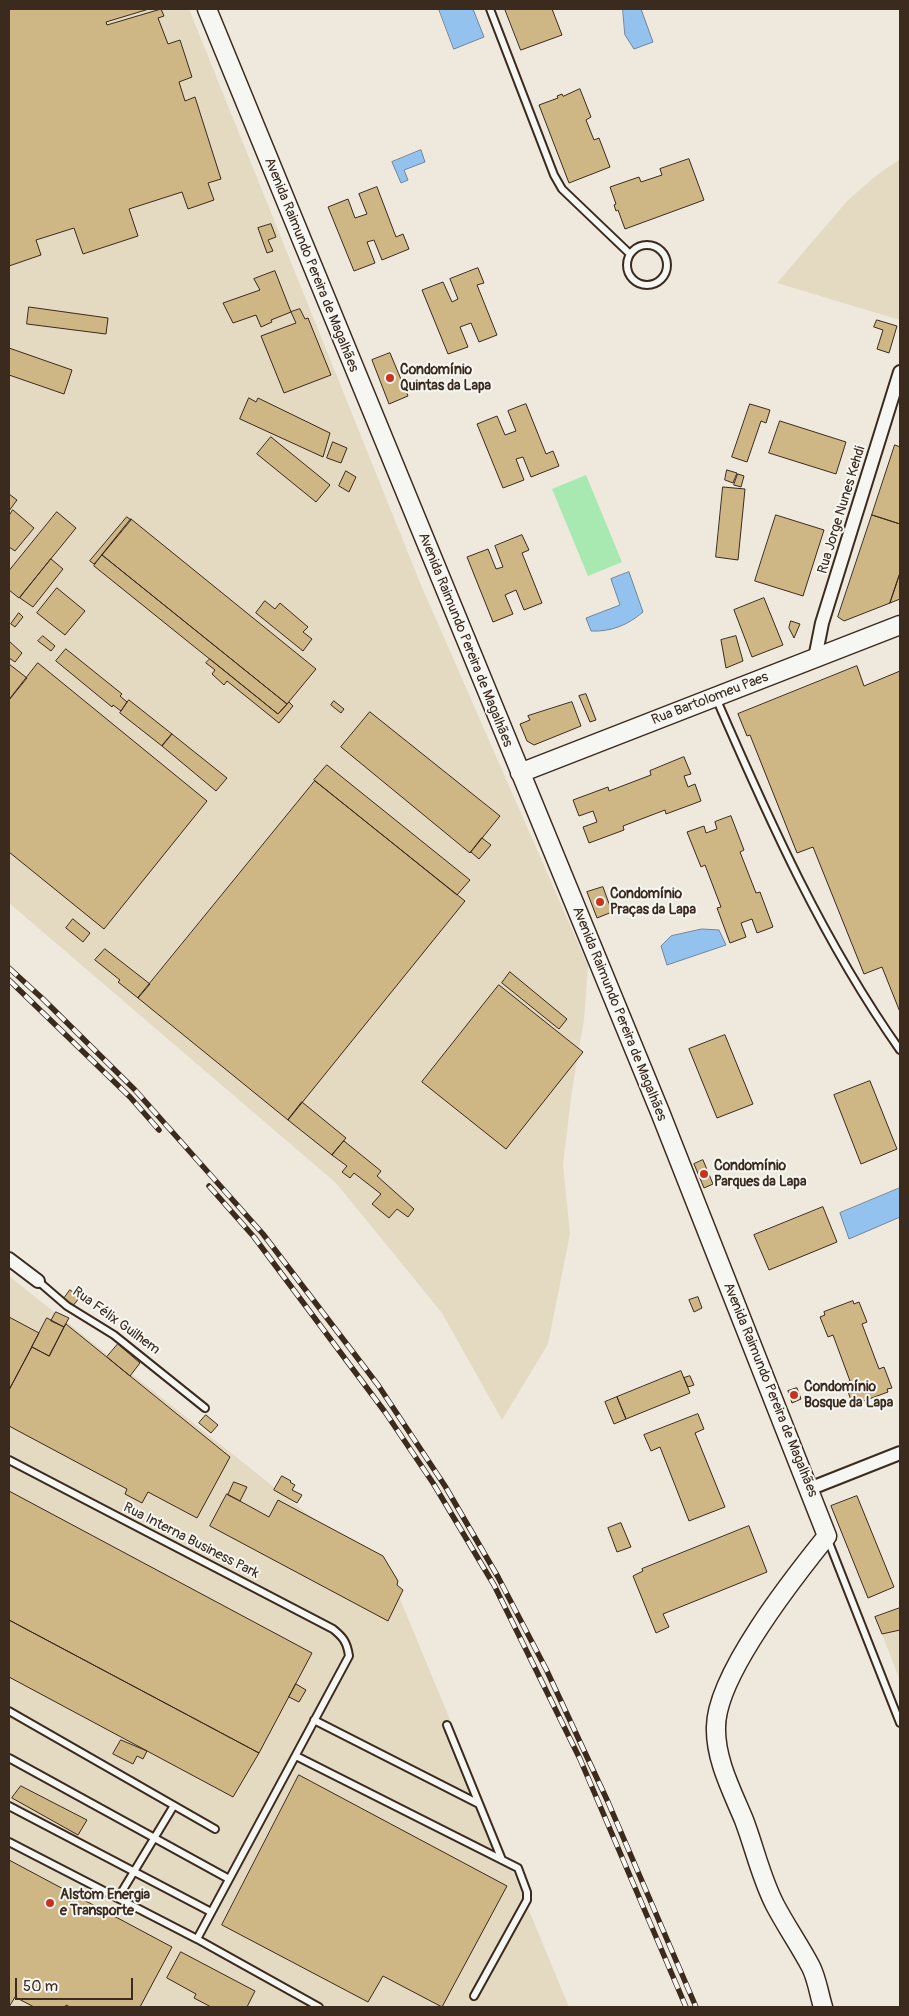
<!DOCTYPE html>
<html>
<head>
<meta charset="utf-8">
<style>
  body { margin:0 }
  #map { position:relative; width:909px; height:2016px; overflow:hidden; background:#eee9dc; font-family:Pangolin,sans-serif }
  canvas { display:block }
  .frame { position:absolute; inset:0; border:10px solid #3b2a1e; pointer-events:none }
  .scale { position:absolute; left:15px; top:1978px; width:118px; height:22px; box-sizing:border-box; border:2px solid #3b2a1e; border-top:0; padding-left:6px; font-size:15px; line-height:18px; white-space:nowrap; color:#3b2a1e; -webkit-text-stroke:4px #f6f6f2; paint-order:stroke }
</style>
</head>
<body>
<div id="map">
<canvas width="909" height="2016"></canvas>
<div class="frame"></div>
<div class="scale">50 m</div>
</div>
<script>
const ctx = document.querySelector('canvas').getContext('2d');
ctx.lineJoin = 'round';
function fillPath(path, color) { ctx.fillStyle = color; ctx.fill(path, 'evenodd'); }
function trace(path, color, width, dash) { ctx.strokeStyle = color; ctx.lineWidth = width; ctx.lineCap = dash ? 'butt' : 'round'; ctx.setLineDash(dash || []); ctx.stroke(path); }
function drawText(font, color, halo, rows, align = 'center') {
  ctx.font = font + ' Pangolin,sans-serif'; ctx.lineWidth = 4; ctx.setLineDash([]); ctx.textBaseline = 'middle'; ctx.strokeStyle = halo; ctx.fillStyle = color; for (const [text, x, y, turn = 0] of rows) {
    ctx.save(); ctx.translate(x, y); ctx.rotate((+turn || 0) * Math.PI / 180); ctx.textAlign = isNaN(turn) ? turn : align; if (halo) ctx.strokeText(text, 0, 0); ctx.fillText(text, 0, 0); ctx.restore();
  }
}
const built = new Path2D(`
  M9,9H189L421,585L588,966L584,1020L572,1090L563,1165L570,1234L548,1344L502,1420L442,1313L336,1183L9,903Z
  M900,159V320L777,283L848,200L877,175Z
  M9,1276L393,1582L569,2007H9Z
  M900,1630V1681L882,1634Z`);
const green = new Path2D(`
  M586,475L622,562L588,576L552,489Z`);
const water = new Path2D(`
  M439,9H473L484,37L454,49Z
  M623,9H641L653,42L634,49L625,35Z
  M421,150L425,162L404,170L408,180L401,183L392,162Z
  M629,572L643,612C628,625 611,632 591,631L586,618L620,605L611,579Z
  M702,929L719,930L726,945L667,965L661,946L671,936Z
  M900,1188V1217L849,1239L840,1213Z`);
const building = new Path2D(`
  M9,9H149L106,22L107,25L161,9L164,16L158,18L168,44L180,40L192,77L179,82L185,101L195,97L221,179L208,183L214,200L188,209L182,192L129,209L138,236L83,254L74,228L36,240L41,255L9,266Z
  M505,9H552L562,35L521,50Z
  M580,89L591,117L586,120L594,140L599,138L610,167L569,183L539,105L558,98L557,96L562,94L563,96Z
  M689,159L704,200L625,229L618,210L616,211L614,205L616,204L610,187L639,177L641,182L662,175L660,169Z
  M377,187L396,237L403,234L409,249L382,260L374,240L367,242L375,263L354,271L328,207L348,199L355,218L367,214L359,194Z
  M271,224L276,237L268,240L273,251L267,253L258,228Z
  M478,268L484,283L477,285L497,335L479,342L471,323L460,327L468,347L448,354L422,290L443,282L452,302L458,299L450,279Z
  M275,271L291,312L271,320L272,322L261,327L256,315L233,323L223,303L260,290L254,279Z
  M29,307L108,318L106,334L27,324Z
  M300,309L305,319L308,318L331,375L284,393L261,336L296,323L291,312Z
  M877,320L897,326L889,353L877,349L883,330L874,327Z
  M9,348L72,370L64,394L9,375Z
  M390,353L408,396L389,404L372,360Z
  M249,398L256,402L258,398L330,433L323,457L240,419Z
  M526,404L546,454L553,451L559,466L531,477L523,457L516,459L524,480L503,488L477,424L497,416L505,435L516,431L508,411Z
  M750,404L770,410L766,423L761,421L747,462L732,457Z
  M780,421L846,442L836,474L769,453Z
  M271,437L330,485L316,502L257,454Z
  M333,442L347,448L341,463L327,458Z
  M895,445L900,447V524L872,515Z
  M727,470L737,473L733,483L725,480Z
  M346,471L356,477L349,492L339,486Z
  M738,474L744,476L741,487L734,485Z
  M723,487L745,489L738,560L716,557Z
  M9,494L17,500L9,511Z
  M13,510L34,528L15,551L9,547V516Z
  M57,512L76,528L19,598L9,590V571Z
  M776,515L824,530L803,596L755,581Z
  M872,515L900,524V573L890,603L844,621L838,617Z
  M127,517L131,520L102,555L94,564L90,561Z
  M131,519L316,669L287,704L102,555Z
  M522,535L529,550L522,553L542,603L524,610L516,590L505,595L513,614L493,622L467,557L488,549L496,569L503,567L495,546Z
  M102,555L287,704L278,714L94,566Z
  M51,559L63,569L33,607L20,598Z
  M900,573V599L890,603Z
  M57,588L85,611L65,635L37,613Z
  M764,598L783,645L752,657L734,610Z
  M265,601L275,609L280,603L308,627L303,632L312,639L303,651L256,613Z
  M19,613L23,617L15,627L11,624Z
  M791,621L800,624L794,638L789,628Z
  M43,636L55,646L51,651L38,641Z
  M736,636L743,661L726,668L721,640Z
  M9,641L22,653L15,662L9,658Z
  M66,649L122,694L120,696L127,702L121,711L113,705L112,707L56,661Z
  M210,659L278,714L289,702L293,706L279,723L227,681L224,685L212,674L215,670L206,663Z
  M38,663L207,801L104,929L9,852V700Z
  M9,664L27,678L9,700Z
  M857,666L864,686L900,671V1012L882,967L864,974L813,847L797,853L750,735L747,736L738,714Z
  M586,694L596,720L590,722L579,696Z
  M129,700L172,734L162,746L120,713Z
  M334,701L344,709L341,713L331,705Z
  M572,702L581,726L534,745L527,741L520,724L530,720L528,716Z
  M370,712L500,816L470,853L341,747Z
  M172,734L227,778L216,791L162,746Z
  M684,757L691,774L684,776L688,787L695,784L701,801L666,814L665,810L623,826L624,830L589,843L583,827L597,822L593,811L579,816L573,800L608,787L609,791L651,775L650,771Z
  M327,765L470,880L457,895L314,780Z
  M315,781L465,901L288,1120L138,998Z
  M731,816L744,850L740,852L756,893L760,892L773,927L757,933L752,919L741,923L746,937L730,943L717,908L721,907L705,865L701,867L687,832L704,826L706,833L717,829L715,822Z
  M482,838L491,845L479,859L471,852Z
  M603,887L612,912L597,918L587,892Z
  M73,919L90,933L83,942L66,928Z
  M105,949L150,984L138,998L118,982L120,980L95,960Z
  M510,972L567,1019L559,1029L502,983Z
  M499,985L583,1052L506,1149L422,1082Z
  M725,1035L753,1104L717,1118L689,1049Z
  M870,1081L897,1149L861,1164L834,1095Z
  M302,1102L346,1138L332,1155L288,1120Z
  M344,1141L381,1171L377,1176L414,1209L408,1217L397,1209L389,1218L372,1204L381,1194L354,1173L350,1178L342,1172L347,1166L332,1155Z
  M703,1160L713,1184L704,1188L694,1164Z
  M823,1207L837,1242L769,1270L754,1235Z
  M70,1290L80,1297L72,1307L63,1300Z
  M698,1297L702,1308L694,1312L689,1300Z
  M853,1301L854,1304L859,1302L867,1322L862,1324L879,1369L884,1367L892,1388L887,1389L888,1392L858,1403L857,1401L852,1403L845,1383L850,1381L833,1335L828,1337L820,1317L825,1315L824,1312Z
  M56,1312L69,1318L64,1327L51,1321Z
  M9,1317L39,1333L9,1390Z
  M47,1318L64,1327L49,1356L32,1347Z
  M66,1324L230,1457L197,1518L148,1492L142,1503L125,1494L127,1489L9,1426V1390L32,1347L49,1356Z
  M118,1344L140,1363L130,1376L107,1357Z
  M681,1371L690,1393L626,1419L617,1397Z
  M690,1376L694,1385L688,1387L684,1378Z
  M797,1388L801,1399L792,1403L788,1391Z
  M617,1397L626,1419L614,1424L605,1402Z
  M698,1414L704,1429L695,1433L725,1507L689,1521L660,1447L651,1451L644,1435Z
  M206,1415L218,1425L211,1433L199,1423Z
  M282,1476L291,1481L290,1482L295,1485L292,1490L302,1495L297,1503L274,1490Z
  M234,1482L247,1487L240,1501L228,1495Z
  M9,1491L312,1653L259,1753L9,1620Z
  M227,1494L269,1517L278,1500L383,1556L398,1581L397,1585L403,1590L388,1621L210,1526Z
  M857,1496L894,1587L868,1598L831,1506Z
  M621,1523L631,1547L617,1552L608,1528Z
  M749,1526L767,1572L663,1614L669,1627L656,1633L633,1576L643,1571L642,1569Z
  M900,1608V1630L882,1634L875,1617Z
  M9,1620L259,1753L233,1797L9,1677Z
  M296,1684L306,1690L299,1702L289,1697Z
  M121,1740L147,1751L143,1759L137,1756L133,1764L113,1754Z
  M299,1775L507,1886L442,2007L383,1976L368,2002L222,1925Z
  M21,1786L87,1820L78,1835L12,1798Z
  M9,1860L172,1947L140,2007H70L66,2005L65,2007H34L15,1997L9,2007Z
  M181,1952L255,1991L247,2007H211L194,1998L196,1994L167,1978Z`);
const lane = new Path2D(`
  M490,9L554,175L562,189L630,254
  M627 265a20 20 0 1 1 40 0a20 20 0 1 1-40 0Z
  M716,698C769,820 823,941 900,1050
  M38,1281L67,1306L114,1335L205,1408
  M9,1460L333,1629C343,1637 347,1642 349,1656L197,1939
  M828,1540L900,1723
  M9,1711L215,1829
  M314,1720L479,1804
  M447,1725L502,1860
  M296,1756L518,1868L527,1892V1900L474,1996
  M9,1758L229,1879
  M9,1806L211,1912
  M9,1842L197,1939L319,2007
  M118,1898L173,1807`);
const street = new Path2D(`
  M815,658L822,623L900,372
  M9,1259L38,1281
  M809,1489L900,1453`);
const secondary = new Path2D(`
  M207,9L660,1112L827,1536C794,1577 716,1675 716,1727C715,1759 732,1791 744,1820C755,1849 761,1878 775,1905C786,1926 800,1946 811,1967C817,1979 819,1994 823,2007
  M520,773L900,625`);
const rail = new Path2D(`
  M9,968L43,999L135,1090L263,1234L378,1385L445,1486L498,1577L546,1669L608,1802L696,2007
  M9,980L130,1097L159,1130
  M209,1186L254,1237L385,1412L433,1483L494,1585L580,1759L686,2007`);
const markers = [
  [390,378,5,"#c8321e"],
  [600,902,5,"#c8321e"],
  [704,1174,5,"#c8321e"],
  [794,1395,5,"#c8321e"],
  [50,1903,5,"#c8321e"]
];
const streetNames = [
  ["Avenida Raimundo Pereira de Magalhães",311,265,68],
  ["Rua Jorge Nunes Kehdi",842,510,-73],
  ["Avenida Raimundo Pereira de Magalhães",465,640,68],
  ["Rua Bartolomeu Paes",710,699,-21],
  ["Avenida Raimundo Pereira de Magalhães",619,1014,68],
  ["Rua Félix Guilhem",116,1321,36],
  ["Avenida Raimundo Pereira de Magalhães",770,1390,68],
  ["Rua Interna Business Park",191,1541,27]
];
const poiNames = [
  ["Condomínio",400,370],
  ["Quintas da Lapa",400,386],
  ["Condomínio",610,894],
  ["Praças da Lapa",610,910],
  ["Condomínio",714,1166],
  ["Parques da Lapa",714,1182],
  ["Condomínio",804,1387],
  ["Bosque da Lapa",804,1403],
  ["Alstom Energia",60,1895],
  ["e Transporte",60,1911]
];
fillPath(built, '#e4dac2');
fillPath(green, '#a8e9b1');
fillPath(water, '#93c2ee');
trace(water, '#70859b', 1);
fillPath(building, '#ceb685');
trace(building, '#3b2a1e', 1);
trace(lane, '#3b2a1e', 10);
trace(street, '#3b2a1e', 16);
trace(secondary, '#3b2a1e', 21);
trace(lane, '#f6f6f2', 6);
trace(street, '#f6f6f2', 12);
trace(secondary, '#f6f6f2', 18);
trace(rail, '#3b2a1e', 5.5);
trace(rail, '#f6f6f2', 4, [11]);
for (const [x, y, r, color] of markers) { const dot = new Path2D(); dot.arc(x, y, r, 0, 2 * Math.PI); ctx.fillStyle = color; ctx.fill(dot); trace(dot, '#f6f6f2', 2); }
drawText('14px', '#3b2a1e', '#f6f6f2', streetNames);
drawText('bold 14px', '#3b2a1e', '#f6f6f2', poiNames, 'left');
</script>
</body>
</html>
